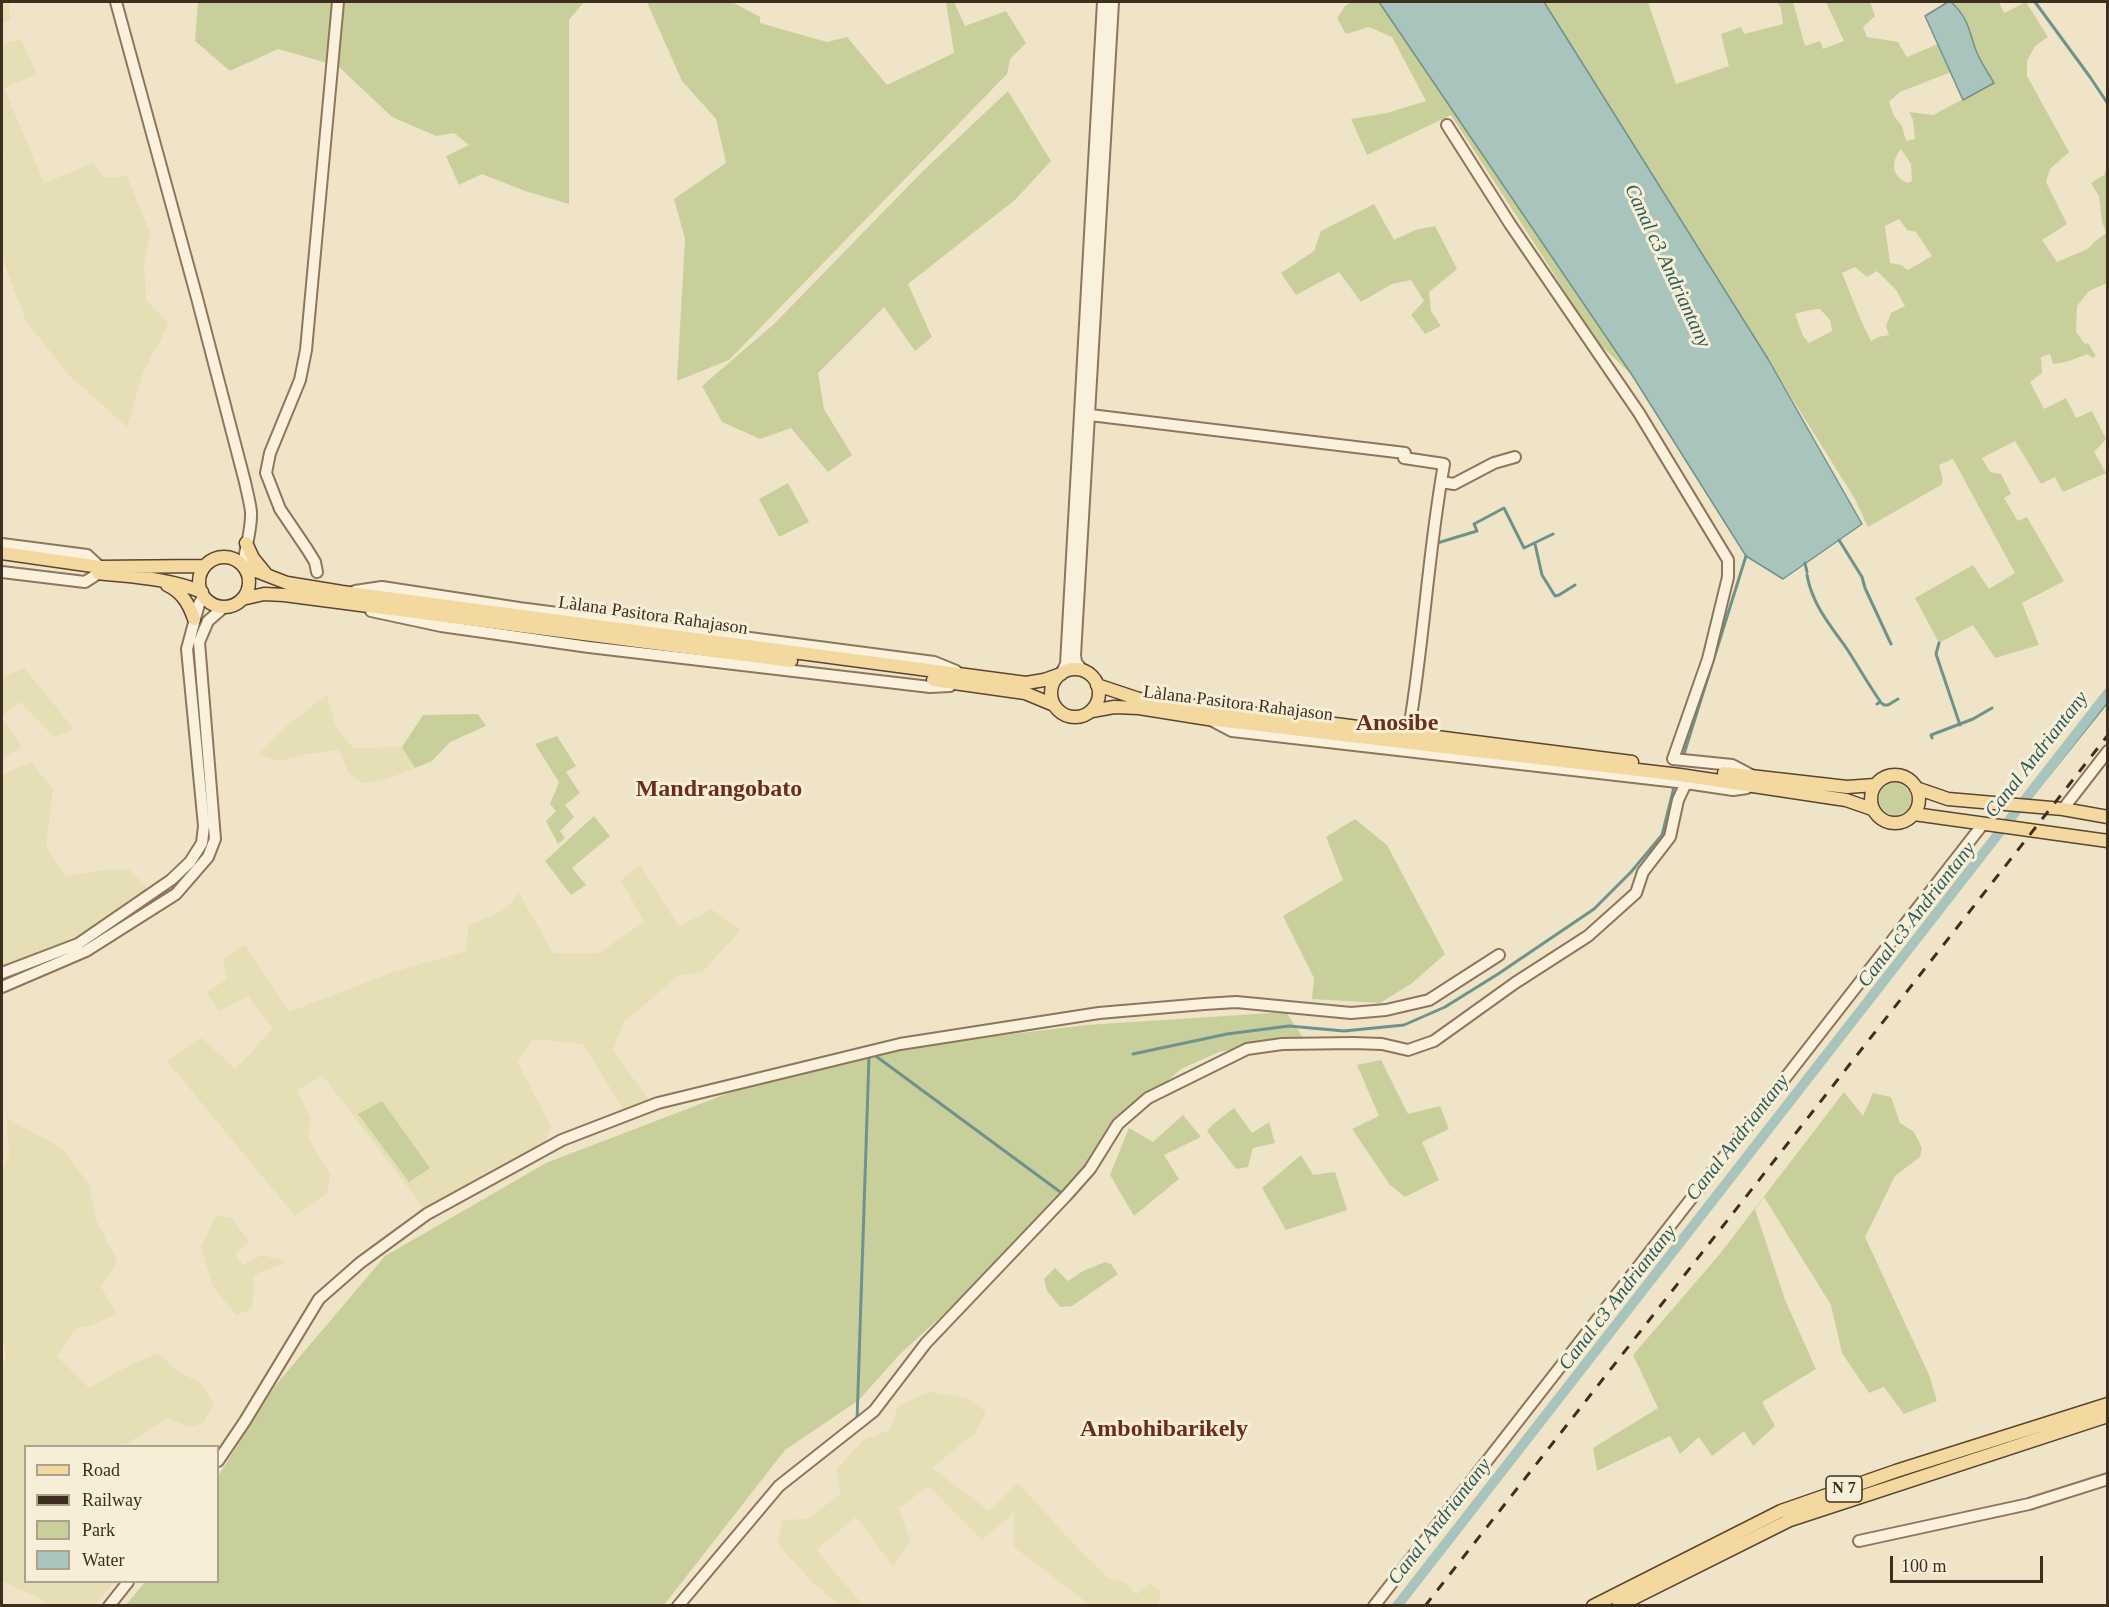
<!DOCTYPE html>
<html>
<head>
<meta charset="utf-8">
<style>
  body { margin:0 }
  #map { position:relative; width:2109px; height:1607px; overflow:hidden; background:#f0e4c8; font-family:Georgia,serif }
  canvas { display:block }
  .frame { position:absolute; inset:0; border:3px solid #3d2e20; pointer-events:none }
  .legend { position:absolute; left:24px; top:1445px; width:195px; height:138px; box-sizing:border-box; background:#f7eed8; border:2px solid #ada18e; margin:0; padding:8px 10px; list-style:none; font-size:18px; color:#3d2e20 }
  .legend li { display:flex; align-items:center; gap:12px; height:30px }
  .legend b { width:30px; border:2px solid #ada18e }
  .scale { position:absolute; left:1890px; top:1556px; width:153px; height:27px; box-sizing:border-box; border:3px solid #3d2e20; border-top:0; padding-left:8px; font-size:18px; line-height:21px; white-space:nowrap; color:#3d2e20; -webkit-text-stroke:4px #f7eed8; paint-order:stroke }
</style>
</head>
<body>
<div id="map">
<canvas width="2109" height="1607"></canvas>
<div class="frame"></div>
<ul class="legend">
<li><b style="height:8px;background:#f3d9a0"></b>Road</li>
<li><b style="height:8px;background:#3d2e20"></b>Railway</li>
<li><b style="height:16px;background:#c9cf9b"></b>Park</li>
<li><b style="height:16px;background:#a9c4bc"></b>Water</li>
</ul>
<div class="scale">100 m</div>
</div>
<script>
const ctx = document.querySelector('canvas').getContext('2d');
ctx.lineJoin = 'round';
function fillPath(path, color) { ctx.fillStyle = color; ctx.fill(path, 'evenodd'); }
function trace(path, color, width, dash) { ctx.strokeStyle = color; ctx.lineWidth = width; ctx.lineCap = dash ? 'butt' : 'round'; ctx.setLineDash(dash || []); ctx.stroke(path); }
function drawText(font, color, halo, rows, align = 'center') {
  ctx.font = font + ' Georgia,serif'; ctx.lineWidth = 6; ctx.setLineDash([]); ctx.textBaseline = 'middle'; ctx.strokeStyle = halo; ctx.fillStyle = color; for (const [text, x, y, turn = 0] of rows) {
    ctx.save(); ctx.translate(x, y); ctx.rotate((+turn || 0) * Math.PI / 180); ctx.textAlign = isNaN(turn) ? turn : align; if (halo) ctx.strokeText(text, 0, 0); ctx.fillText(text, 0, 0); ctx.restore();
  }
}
const farmland = new Path2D(`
  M2,2H14L9,4L10,20L2,24Z
  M21,39L37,74L4,88L44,183L93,163L105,178L127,176L150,233L144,264L146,300L169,324L144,370L127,427L69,375L26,321L2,258V159L4,157L2,151V44Z
  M24,668L74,729L54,737L20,702L2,716V677Z
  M327,695L336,728L353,748L402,747L415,768L385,780L361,783L348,772L339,750L306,754L280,761L258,754L286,726Z
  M2,718L22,747L2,758Z
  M31,762L53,789L46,847L66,876L109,869H128L148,888L84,938L2,972V775Z
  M640,865L679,927L711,909L741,930L703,971L678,976L623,1023L613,1050L653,1106L629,1118L583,1044L533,1039L517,1061L551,1127L542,1149L429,1215L323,1076L297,1090L311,1120L308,1138L330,1174L327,1193L295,1216L167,1061L202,1038L235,1069L273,1029L248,996L220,1011L206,993L227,979L223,960L245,945L289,1012L393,972L466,951L469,926L507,908L519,893L553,953H599L644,922L621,880Z
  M7,1118L61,1148L89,1184L96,1220L117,1261L101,1287L117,1314L92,1325L75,1329L57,1356L89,1388L130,1365L158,1353L180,1373L200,1382L214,1405L203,1423L189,1427L167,1418L123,1446H26V1582H114L95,1605H43L44,1600L2,1581V1363L6,1360L2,1333V1171L9,1156Z
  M216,1216L231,1218L249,1241L235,1254L243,1265L262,1255L287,1262L254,1275L252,1309L236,1315L213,1287L201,1247Z
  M930,1392L969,1399L986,1412L975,1433L932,1468L989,1511L1018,1483L1083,1554L1109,1578L1125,1582L1137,1594L1150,1583L1161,1592L1158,1605H1090L1014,1547V1513L982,1540L929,1486L899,1508L910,1540L893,1566L856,1517L816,1550L863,1605H840L813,1583L777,1543L783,1520L807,1519L841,1494L836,1470L863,1440L890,1430L898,1406Z`);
const green = new Path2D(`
  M198,2H584L569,20V204L525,191L482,174L459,185L446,156L469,145L454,133L436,136L392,117L338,66L278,49L230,71L195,41Z
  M647,2H732L760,17V23L827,42L847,37L887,85L954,53L946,2H954L965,26L1006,11L1026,43L1010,59L1007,74L729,360L677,381L685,239L674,199L726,163L716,119L682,81Z
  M1352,2H1379L1632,375L1593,338L1549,266L1451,115L1367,155L1351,119L1387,113L1426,101L1392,37L1369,27L1346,34L1337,18L1345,6Z
  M1544,2H1648L1676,84L1729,66L1721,34L1741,27L1744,34L1783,24L1781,8L1777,2H1793L1805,46L1820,41L1823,49L1844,41L1826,2H1870L1875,16L1863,27L1867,37L1898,42L1907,57L1938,44L1951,72L1900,92L1889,102L1894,116L1902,126L1906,141L1915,139L1913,120L1909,112L1933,115L1994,83C1988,72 1979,60 1975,48C1969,29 1967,16 1951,2H1999L2004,13L2026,2L2048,37L2035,46L2027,61V76L2069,152L2050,169L2046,182L2067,224L2042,240L2057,262L2088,249L2093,243L2106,233L2102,221L2099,196L2091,183L2104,175L2108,166L2107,283L2089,291L2077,306L2076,332L2085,344L2088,343L2096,356L2092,358L2088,354L2066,362L2053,364L2050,354L2041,357L2042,373L2030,382L2044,409L2066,398L2076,418L2092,411L2106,439L2094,452L2106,473L2063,492L2055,477L2041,484L2015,441L1982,458L1990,472L2001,474L2011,494L2004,498L2018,521L2027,517L2064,581L2022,603L2039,645L1995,658L1973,625L1939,643L1915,598L1973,565L1989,589L2015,573L1953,459L1939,465L1943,480L1941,485L1868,527L1855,499ZM1901,149L1911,164L1912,181L1908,183C1891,177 1891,161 1901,149ZM1899,219L1907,230L1916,232L1932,256L1908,270L1901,265L1890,263L1885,226ZM1855,267L1867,277L1877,271L1896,290L1905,306L1891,313L1886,326L1889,335L1878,337L1871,341L1860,318L1842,273ZM1820,309L1830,320L1832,331L1809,343L1803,336L1795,314L1810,310Z
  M1008,91L1051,161L1015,200L908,284L932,337L915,351L884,307L818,373L824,409L852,455L828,472L791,428L760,439L722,422L702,386L774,324L923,171Z
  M1374,204L1394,240L1415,230L1435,226L1457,269L1429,292L1431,311L1441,326L1425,334L1411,315L1424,301L1411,280L1392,284L1361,302L1339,272L1296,295L1281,273L1314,251L1321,231Z
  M788,483L809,522L779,537L759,499Z
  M478,714L486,726L450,742L432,761L415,768L402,747L423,715Z
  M557,736L576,766L566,772L580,793L565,805L574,817L560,831L565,838L558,844L546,821L556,811L550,804L559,782L535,744Z
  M1879 799a16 16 0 1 1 32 0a16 16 0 1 1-32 0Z
  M594,816L610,836L572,868L586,885L571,895L545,861Z
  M1355,819L1387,845L1445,954L1411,984L1380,1003L1312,999L1314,978L1283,916L1343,880L1326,837Z
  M1286,1012L1306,1042H1271L1219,1052L1181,1069L1112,1131L1044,1223L900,1354L859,1400L785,1450L664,1605L125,1606L145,1582H218V1476L275,1386L385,1256L546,1163L747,1086L870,1051L1087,1025Z
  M1381,1060L1408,1114L1440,1106L1449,1129L1422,1142L1439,1180L1405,1197L1390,1185L1352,1129L1379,1116L1357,1065Z
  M1844,1092L1863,1116L1873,1093L1891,1097L1900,1123L1914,1132L1922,1148L1920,1157L1895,1176L1865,1237L1929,1375L1937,1401L1904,1414L1884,1387L1869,1393L1842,1353L1831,1305L1764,1197L1755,1209L1785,1300L1816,1369L1762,1402L1775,1426L1753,1446L1744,1431L1712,1456L1699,1437L1680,1454L1670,1436L1597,1471L1593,1448L1658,1408L1633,1355L1719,1255Z
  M382,1101L430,1168L409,1182L358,1114Z
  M1234,1108L1252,1133L1269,1122L1275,1143L1253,1148L1248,1167L1236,1169L1207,1131L1212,1125Z
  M1183,1115L1201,1137L1164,1155L1179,1179L1134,1216L1110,1175L1129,1128L1153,1142Z
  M1301,1155L1313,1175L1335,1172L1347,1210L1286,1230L1262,1188Z
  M1105,1262L1111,1264L1118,1274L1072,1306L1060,1307L1047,1291L1044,1279L1055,1268L1068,1281L1083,1271Z`);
const water = new Path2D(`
  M1379,2H1544L1768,359L1862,524L1783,579L1746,556L1632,375Z
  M1948,2H1951C1967,16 1969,29 1975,48C1979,60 1988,72 1994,83L1963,100L1925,16Z`);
const stream = new Path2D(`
  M2035,2L2090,77L2108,104
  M1839,540L1862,577L1865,588L1891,644
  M1434,544L1477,531L1474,524L1504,508L1524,548L1553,534
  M1535,544L1542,575L1555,596L1559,595L1575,585
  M1805,563L1807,572
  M1807,575C1812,604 1830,625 1847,649C1858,666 1868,684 1880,701
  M1939,643L1936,654L1960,725
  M1877,704L1880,702L1884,705H1888L1898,699
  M1932,738L1931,735L1973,719L1992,708
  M1683,757L1746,556
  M2026,803L2108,701
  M2009,824L2020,810
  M873,1054L1063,1194
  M1133,1054L1227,1034L1289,1026L1344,1031L1404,1025L1445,1007L1498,974L1594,909L1631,872L1662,835L1675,783
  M857,1421L869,1056
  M1400,1606L2003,831`);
const canal = new Path2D(`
  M1397,1606L2108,693`);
const minor = new Path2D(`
  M116,2L197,298L245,482C247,492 250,502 251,512C252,530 245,548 243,566
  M1447,125L1510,224L1639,413L1728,560V577L1708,659L1673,759L1732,765L1751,775
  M1090,415L1405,453L1404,458L1444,464C1428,552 1424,641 1409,729
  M1441,482L1454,484L1494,463L1515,457
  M2,544L87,555L100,567
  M2,572L85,582L99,573
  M317,572L315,562L307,549L280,509L266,473L270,453L300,380L306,350L338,2
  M355,591L382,587L519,608L934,662L956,671
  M371,611L441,626L589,647L930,687L950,686
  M1082,670L1076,662L1075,655L1113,2
  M1061,674L1066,664L1103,2
  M1211,720L1232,731L1686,783L1733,790L1747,788
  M2063,809L2108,751
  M2,973L78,944L171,880L190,862L202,843L204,826L187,649L199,604L204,596
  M2,987L86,951L176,894L208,857L215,839L199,642L208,621L224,607
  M218,1461L245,1421L319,1299L360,1263L427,1214L562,1140L658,1103L900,1044L1099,1013L1204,1004L1236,1002L1351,1013L1386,1010L1429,1000L1499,955
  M1859,1541L2029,1504L2108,1479
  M109,1606L128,1582
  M678,1606L779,1486L874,1411L926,1343L1066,1196L1090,1169L1118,1124L1148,1098L1247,1049L1282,1044L1353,1043L1382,1044L1408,1050L1434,1041L1515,983L1588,936L1636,893L1643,872L1670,837L1678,800L1686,783
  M1374,1606L1983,824`);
const major = new Path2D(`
  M246,543L253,558L266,574
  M2,553L100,567L205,566
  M199 582a25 25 0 1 1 50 0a25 25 0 1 1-50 0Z
  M243,566L287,583L342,592L1026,683L1044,680L1061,674
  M98,573C133,577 169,578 202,592
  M167,585C182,592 189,604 194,619
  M242,599L264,594L284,595L791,661
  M1051 693a24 24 0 1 1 48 0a24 24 0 1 1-48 0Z
  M933,680L1025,693L1054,705
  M1097,685L1139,699L1632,762
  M1092,711L1114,707L1139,708L1208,719L1680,775L1846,800L1872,809
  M1724,773L1847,787L1875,785
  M1871 799a24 24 0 1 1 48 0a24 24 0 1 1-48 0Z
  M1916,788L1948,799L2063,809L2108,817
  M1914,814L2108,841
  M1593,1606L1781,1511L1896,1471L2108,1404
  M1618,1606L1790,1520L2108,1416`);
const rail = new Path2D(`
  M1425,1606L2108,735`);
const shields = [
  [1844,1489,36]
];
const shieldNames = [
  ["N 7",1844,1489]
];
const streetNames = [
  ["Làlana Pasitora Rahajason",653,616,8],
  ["Làlana Pasitora Rahajason",1238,704,7]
];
const waterNames = [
  ["Canal c3 Andriantany",1667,266,65],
  ["Canal Andriantany",2037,755,-52],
  ["Canal c3 Andriantany",1917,915,-52],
  ["Canal Andriantany",1738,1138,-52],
  ["Canal c3 Andriantany",1618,1298,-52],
  ["Canal Andriantany",1440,1522,-52]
];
const districtNames = [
  ["Anosibe",1397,724],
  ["Mandrangobato",719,790],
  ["Ambohibarikely",1164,1430]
];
fillPath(farmland, '#e6deb5');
fillPath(green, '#c9cf9b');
fillPath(water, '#a9c4bc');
trace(water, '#6f938a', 1.5);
trace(stream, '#6f938a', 3);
trace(canal, '#a9c4bc', 10);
trace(minor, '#8d765c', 14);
trace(major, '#5b4430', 15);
trace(minor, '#faf1dc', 10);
trace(major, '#f3d9a0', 12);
trace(rail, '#3d2e20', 3, [10, 10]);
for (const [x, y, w] of shields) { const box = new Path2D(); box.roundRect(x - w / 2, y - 13, w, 26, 4.5); ctx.fillStyle = '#f7eed8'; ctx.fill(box); trace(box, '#3d2e20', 1.5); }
drawText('bold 16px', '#3d2e20', null, shieldNames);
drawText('18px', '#3d2e20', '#f7eed8', streetNames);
drawText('italic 20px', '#2f5d5a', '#f7eed8', waterNames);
drawText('bold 24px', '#6b2e1e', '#f7eed8', districtNames);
</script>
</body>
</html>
